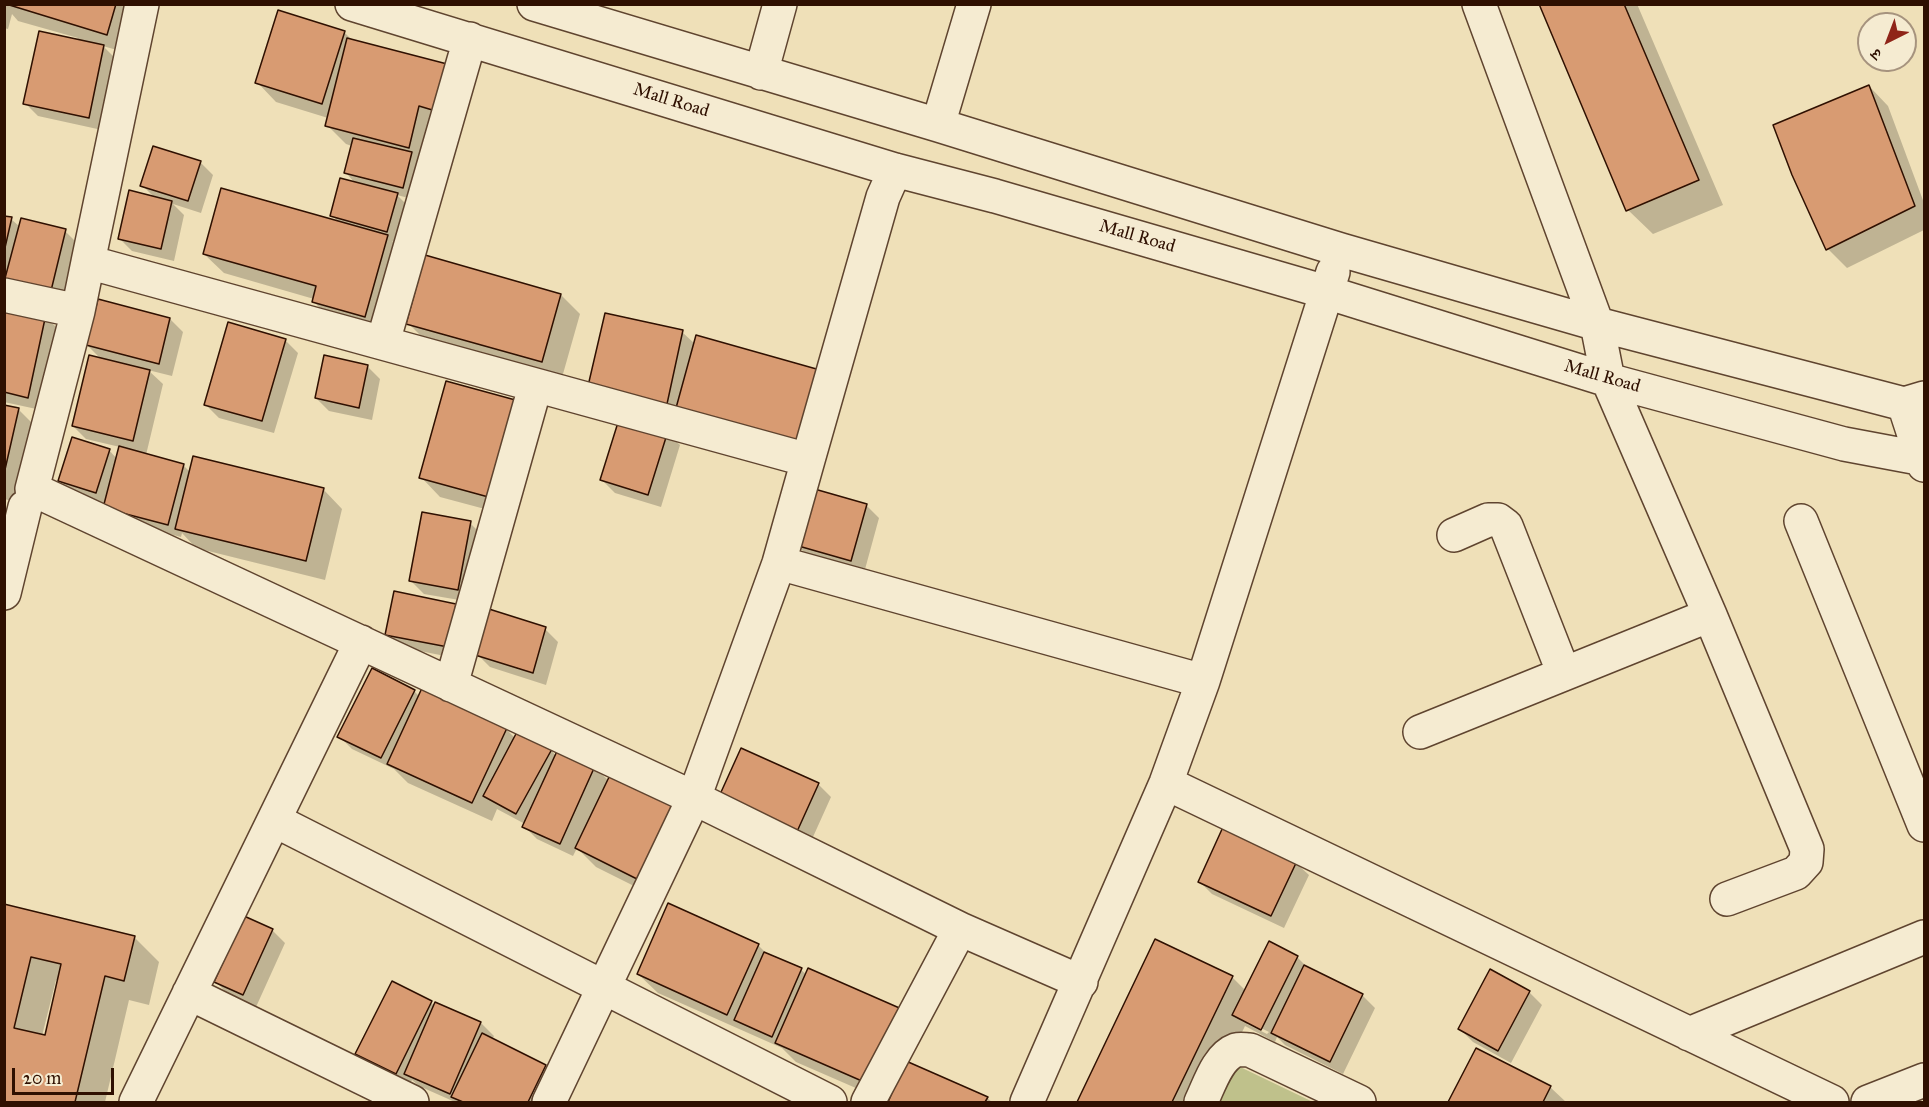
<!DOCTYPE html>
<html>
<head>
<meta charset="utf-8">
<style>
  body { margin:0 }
  #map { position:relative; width:1929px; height:1107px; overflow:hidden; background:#efe0b8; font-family:"IM FELL Great Primer","Noto Serif Devanagari",serif }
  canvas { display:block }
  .frame { position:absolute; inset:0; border:6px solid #2f1001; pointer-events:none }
  .north { position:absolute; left:1857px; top:12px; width:60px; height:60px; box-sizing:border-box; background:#f5ebd1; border:2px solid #a6937e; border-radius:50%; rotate:222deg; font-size:16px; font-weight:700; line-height:24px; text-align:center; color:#2f1001 }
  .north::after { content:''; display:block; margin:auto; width:21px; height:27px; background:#8f2418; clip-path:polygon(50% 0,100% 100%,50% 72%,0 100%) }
  .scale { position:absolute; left:12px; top:1068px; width:102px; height:27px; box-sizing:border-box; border:3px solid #2f1001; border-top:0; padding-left:8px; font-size:18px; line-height:21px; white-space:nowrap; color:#2f1001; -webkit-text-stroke:4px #f5ebd1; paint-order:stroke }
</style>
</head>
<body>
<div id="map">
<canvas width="1929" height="1107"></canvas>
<div class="frame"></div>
<div class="north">उ</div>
<div class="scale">20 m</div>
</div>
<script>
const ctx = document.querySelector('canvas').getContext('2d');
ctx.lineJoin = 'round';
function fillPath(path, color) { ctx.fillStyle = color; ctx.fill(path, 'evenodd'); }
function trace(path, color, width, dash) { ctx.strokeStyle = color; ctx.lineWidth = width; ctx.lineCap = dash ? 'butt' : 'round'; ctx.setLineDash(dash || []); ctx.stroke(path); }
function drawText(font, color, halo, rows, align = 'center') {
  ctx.font = font + ' "IM FELL Great Primer",serif'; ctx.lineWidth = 4.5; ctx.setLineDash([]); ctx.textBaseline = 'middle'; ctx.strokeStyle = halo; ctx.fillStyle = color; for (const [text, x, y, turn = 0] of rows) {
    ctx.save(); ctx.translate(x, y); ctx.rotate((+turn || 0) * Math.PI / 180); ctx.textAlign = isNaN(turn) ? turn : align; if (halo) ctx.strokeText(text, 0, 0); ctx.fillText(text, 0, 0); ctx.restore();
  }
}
const green = new Path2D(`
  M1236,1065L1313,1102H1218Z`);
const shadow = new Path2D(`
  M4,4H141L127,53L103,46L117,60L102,130L38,116L25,103L78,38L18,21L12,14L8,29L4,28Z
  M1540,4H1637L1723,205L1653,234L1628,210Z
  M344,32L353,41L450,66L416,200L397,195L410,208L400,244L392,241L407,256L384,336L333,321L314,302V299L224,273L204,254L339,223L332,215L356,184L346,173L352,146L346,144L327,125L328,118L276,102L257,82Z
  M1869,86L1888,106L1924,203V230L1847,268L1828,249Z
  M200,162L213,175L201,213L173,204L184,215L174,261L132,251L119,238L155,198L142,185Z
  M4,217L11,219L20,227L65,231L78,244L61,311L4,293Z
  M561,295L580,314L561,381L427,342L408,323Z
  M99,301L170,319L183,332L172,376L148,370L163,384L146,455L183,465L191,473L323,489L342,509L325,580L196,548L182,533L181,537L118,520L106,504L73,494L60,481L109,450L117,459L120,447L86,439L73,426L102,360L87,345Z
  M4,306L45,316L58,329L41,410L4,402Z
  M682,332L695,344L686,422L609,405Z
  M285,340L298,353L274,433L219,418L206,405Z
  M367,366L380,379L372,420L329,411L316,398Z
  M447,382L511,516L440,497L421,477Z
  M4,406L19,410L38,429L21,503L4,499Z
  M667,432L680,445L661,507L615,493L602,480Z
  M866,505L879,518L864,573L810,558L797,545Z
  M470,523L483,536L471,602L424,594L411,581Z
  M455,605L468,618L460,659L400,647L387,634Z
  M545,629L558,642L546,685L490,667L477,654Z
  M414,691L420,697L506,729L515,738L551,750L556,756L594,767L609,781L658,898L596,867L577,848L573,856L537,839L524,826L525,824L497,809L492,821L408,783L394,769L352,749L339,736Z
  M818,784L831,797L808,848L732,813Z
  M1296,863L1309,875L1284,928L1212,894L1199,881Z
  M4,906L134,937L159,962L149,1005L129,1000L105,1102H4ZM56,980L59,981L46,1037L42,1036Z
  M272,930L285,943L256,1007L228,994L215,981Z
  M1156,941L1232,977L1246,991L1297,957L1309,969L1362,995L1375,1008L1343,1074L1285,1045L1277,1037L1275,1042L1245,1026L1208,1102H1079ZM1247,1021L1269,1032L1267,1034L1247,1024Z
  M758,945L768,955L801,970L807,975L922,1031L908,1064L987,1098L992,1102H888L796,1062L782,1048L658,993L638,974Z
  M1529,992L1542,1005L1511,1063L1473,1042L1460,1029Z
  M431,1003L435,1006L481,1023L494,1036L492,1040L545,1066L558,1079L547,1102H455L419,1086L412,1080L409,1086L370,1067L357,1054Z
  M1476,1050L1550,1087L1566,1102H1450Z`);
const building = new Path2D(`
  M6,4H116L107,35Z
  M1539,4H1624L1699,180L1626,211Z
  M278,10L345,31L322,104L255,83Z
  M39,31L104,45L89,118L23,104Z
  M347,38L451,65L439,112L419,106L409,148L325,126Z
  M1869,85L1915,206L1826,250L1792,175L1773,125Z
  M353,138L412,152L403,188L344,173Z
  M153,146L201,161L188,201L140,186Z
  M340,178L398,193L387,232L330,216Z
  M221,188L388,235L365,317L312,302L316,286L203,254Z
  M129,190L172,201L161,249L118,239Z
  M4,216L12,217L4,252Z
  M21,218L66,229L49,299L4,282Z
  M425,255L561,294L542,362L406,324Z
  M98,299L170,318L159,364L86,345Z
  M4,305L46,314L28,398L4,392Z
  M605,313L683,330L667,404L588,386Z
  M228,322L286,339L262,421L204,405Z
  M696,335L820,370L800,443L676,408Z
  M89,355L150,370L133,441L72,426Z
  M324,355L368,365L359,408L315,398Z
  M446,381L519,401L492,498L419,478Z
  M4,405L19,408L4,474Z
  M620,416L668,431L648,495L600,480Z
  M72,437L110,449L96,493L58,481Z
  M119,446L184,464L168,525L103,508Z
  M193,456L324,488L306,561L175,529Z
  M811,488L867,504L851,561L795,545Z
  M422,512L471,521L458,590L409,581Z
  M394,591L456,604L448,647L385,635Z
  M489,609L546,627L533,673L475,655Z
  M372,668L415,690L381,758L337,737Z
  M422,688L507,728L472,803L387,764Z
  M518,730L552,749L516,814L483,796Z
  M741,748L819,783L795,836L717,801Z
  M558,749L595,766L560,844L522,827Z
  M610,775L674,806L639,880L575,848Z
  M1223,827L1297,861L1271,916L1198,882Z
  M668,903L759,944L727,1015L637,974Z
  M4,904L135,936L124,981L105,976L75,1102H4ZM31,957L61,964L45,1035L14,1028Z
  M244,916L273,929L243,995L214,982Z
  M1155,939L1233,976L1172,1102H1077Z
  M1269,941L1298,956L1261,1030L1232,1015Z
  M764,952L802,968L772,1037L734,1020Z
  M1304,965L1363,994L1330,1062L1271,1033Z
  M808,968L904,1010L871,1085L775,1043Z
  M1490,969L1530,991L1498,1051L1458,1029Z
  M392,981L432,1001L396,1074L355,1054Z
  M435,1002L481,1022L450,1094L404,1074Z
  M482,1033L546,1065L528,1102H463L451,1097Z
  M1476,1048L1551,1086L1543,1102H1448Z
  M906,1061L988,1097L985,1102H888Z`);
const minor = new Path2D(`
  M352,4L895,170L995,196L1326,292L1608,380L1844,444L1924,459
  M534,4L938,125L1341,250L1597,324L1904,404L1924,398
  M1479,4L1597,324L1608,380L1710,615L1807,849L1806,862L1796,873L1727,899
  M761,73L780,4
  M938,125L974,4
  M88,262L142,4
  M4,295L78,311
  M383,342L470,39
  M1904,404L1924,465
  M808,460L883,197L895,170
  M1801,521L1924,825
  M1454,535L1488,520H1498L1506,526L1564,674
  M779,563L1203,681
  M4,593L25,507
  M451,685L535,387
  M1420,732L1710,615
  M1166,783L1832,1102
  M274,820L830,1102
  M189,993L412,1102
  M1689,1034L1924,937
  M136,1102L361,642
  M549,1102L694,798L779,563L808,460C568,395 328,327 88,262L78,311L32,489L694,798L960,929
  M868,1102L960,929L1081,982
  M1027,1102L1166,783L1203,681L1333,272
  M1201,1102C1209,1086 1217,1057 1236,1050C1240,1049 1246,1050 1250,1050L1359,1102
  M1868,1102L1924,1080`);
const streetNames = [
  ["Mall Road",671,101,17],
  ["Mall Road",1137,237,16],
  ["Mall Road",1602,377,16]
];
fillPath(green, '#bfc18b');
fillPath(shadow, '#0003');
fillPath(building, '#d89b72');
trace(building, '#2f1001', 1.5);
trace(minor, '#5f442f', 36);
trace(minor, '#f5ebd1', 33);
drawText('18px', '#2f1001', '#f5ebd1', streetNames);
</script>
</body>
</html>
